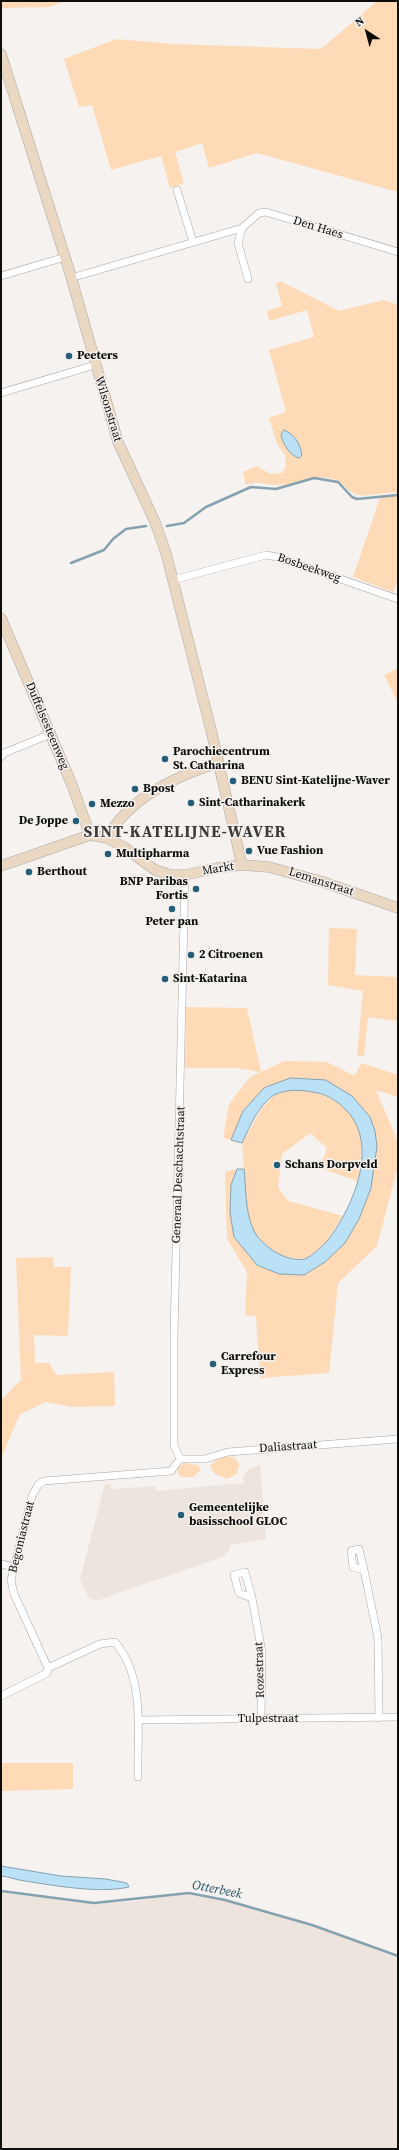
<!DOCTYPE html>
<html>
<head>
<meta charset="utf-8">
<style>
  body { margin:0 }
  #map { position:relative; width:399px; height:2150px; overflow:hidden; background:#f5f2ef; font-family:"Source Serif 4",serif }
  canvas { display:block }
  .frame { position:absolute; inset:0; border:2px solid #0d0d0c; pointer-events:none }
  .north { position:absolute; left:347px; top:12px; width:40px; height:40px; -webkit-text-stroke:3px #f5f2ef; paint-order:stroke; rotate:324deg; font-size:11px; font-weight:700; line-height:16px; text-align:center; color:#0d0d0c }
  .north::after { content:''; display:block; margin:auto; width:14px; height:18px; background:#0d0d0c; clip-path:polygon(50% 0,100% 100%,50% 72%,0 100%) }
</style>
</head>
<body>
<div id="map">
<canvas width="399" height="2150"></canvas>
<div class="frame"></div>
<div class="north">N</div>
</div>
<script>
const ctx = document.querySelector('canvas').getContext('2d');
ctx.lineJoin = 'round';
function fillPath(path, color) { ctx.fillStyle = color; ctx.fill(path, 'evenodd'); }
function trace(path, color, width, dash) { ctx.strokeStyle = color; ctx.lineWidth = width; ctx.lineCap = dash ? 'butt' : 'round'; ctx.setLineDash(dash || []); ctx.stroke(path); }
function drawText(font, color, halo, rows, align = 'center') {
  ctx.font = font + ' "Source Serif 4",serif'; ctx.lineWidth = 3; ctx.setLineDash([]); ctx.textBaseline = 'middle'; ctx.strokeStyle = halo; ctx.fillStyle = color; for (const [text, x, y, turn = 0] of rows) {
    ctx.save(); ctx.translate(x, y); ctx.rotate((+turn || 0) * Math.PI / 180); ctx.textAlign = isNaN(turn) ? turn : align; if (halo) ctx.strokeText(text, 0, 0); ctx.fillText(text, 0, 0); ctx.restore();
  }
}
const built = new Path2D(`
  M260,1465L266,1539L230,1545L229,1552L225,1553V1556L96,1601L89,1598L80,1579L105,1484H111V1489L155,1486L156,1491L243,1483L244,1475L249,1469Z
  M1,1893L94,1903L140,1901L147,1898L189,1893L225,1900L312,1925L361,1943L398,1959V2149H1Z`);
const green = new Path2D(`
  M1,1H65L50,7L1,8Z
  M377,1H398V192L257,153L209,168L202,143L175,152L184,183L170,188L161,156L111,170L92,105L79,107L64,59L116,39L174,44L321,49Z
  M280,281L339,311L384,300L398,305V493C384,491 371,497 358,495C347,493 344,481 333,479C314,474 295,486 276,485C265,485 256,480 246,485L243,472L257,466L270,474L282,473L286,467L285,455L277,444L269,418L286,412L269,350L314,337L307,310L269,321L267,311L282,306L276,284Z
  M381,495L398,496V580L393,592L353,577Z
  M398,668V703L384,675Z
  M329,928L357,929L355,975L398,977V1021L368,1017L364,1056H357L363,991L328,985Z
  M186,1007L247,1008L261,1072L284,1061L327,1062L355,1076L361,1063L398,1075V1097L376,1090L397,1140L398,1166L377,1246L338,1283L329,1373L260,1378L256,1316L245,1315L247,1272L227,1239L225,1172L237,1169L231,1185L234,1237L257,1265L279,1274L345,1243L359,1219L371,1188L370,1117L291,1078L243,1111L231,1140L223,1138L229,1104L250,1077L260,1072L237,1068H185Z
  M301,1089C324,1094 355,1105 360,1132C363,1148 360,1165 358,1181L320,1168L327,1148L310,1133L282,1154L278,1187L288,1201L343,1216L324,1245L305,1259L282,1257L264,1244L254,1231L247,1213L242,1143L262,1108L273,1096L288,1090Z
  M53,1257L54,1267H71L68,1336L34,1335L35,1363H49L56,1375L114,1372L115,1406L72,1407L46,1402L20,1414L1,1458V1400L21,1380L16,1258Z
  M227,1456L235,1458L239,1464L237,1474L227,1479L215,1474L210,1466L216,1460Z
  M184,1463L198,1465L201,1470L193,1477H181L178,1474L177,1469Z
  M1,1763H73V1789L1,1791Z`);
const water = new Path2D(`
  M284,430C295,435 300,443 302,455L299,458C290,456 283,444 281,435Z
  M291,1078L326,1080L352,1096L370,1117L375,1131L377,1146L371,1188L359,1219L345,1243L325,1262L304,1275L279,1274L257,1265L234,1237L230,1212L231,1185L237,1169H244C246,1189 245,1210 253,1229C260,1245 286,1263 305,1259C312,1256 323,1246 328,1240C354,1206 381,1142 344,1108C337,1101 327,1095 318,1093C303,1090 288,1088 274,1095C259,1104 249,1128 242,1143L231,1140L243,1111L264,1088Z
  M1,1866L61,1876L106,1879L127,1883L129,1887C99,1894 50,1885 19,1880C13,1879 7,1876 1,1876Z`);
const stream = new Path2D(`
  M167,526L184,523L206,507L251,487L276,489L314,478L338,482L352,497L357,499L398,495
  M71,563L104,550L113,539L126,529L146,526
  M1,1891L94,1903L189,1893L225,1900L312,1925L398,1956`);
const street = new Path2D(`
  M177,190L193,242
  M242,228L238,243L248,279
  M1,276L65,257
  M71,278L242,228L259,213L266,212L398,252
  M1,393L95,365
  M173,580L266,555L277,557L398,599
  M1,757L4,753L51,734
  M180,1459L174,1445V1335L185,875
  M180,1459H205L228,1452L398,1439
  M1,1564L15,1567
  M364,1570L359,1549L351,1551L353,1567L364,1570L378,1638L379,1718
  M252,1598L245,1572L234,1575L239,1593L252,1598L262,1652L261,1719
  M1,1696L47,1673L48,1668
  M138,1720L398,1717
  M138,1777C137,1732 146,1679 115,1642L100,1644L48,1668L14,1594L11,1580L32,1496L38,1485L44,1481L171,1471L180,1459`);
const secondary = new Path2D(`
  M1,54L70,273L118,442L155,522L166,553L211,730L242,865
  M1,618L72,785L90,835
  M107,838C129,798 176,776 218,763
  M1,866L90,835L107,838L124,847L155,870L171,875H185L217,868L242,865L269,867L323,882L398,908`);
const markers = [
  [69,356,4,"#255d78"],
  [165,759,4,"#255d78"],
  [233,781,4,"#255d78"],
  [135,789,4,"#255d78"],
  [191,803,4,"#255d78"],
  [92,804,4,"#255d78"],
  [76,821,4,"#255d78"],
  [249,851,4,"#255d78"],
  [108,854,4,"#255d78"],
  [29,872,4,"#255d78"],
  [196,889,4,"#255d78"],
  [172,909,4,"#255d78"],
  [191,955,4,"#255d78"],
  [165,979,4,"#255d78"],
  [277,1165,4,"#255d78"],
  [213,1364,4,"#255d78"],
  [181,1515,4,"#255d78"]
];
const streetNames = [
  ["Den Haes",318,228,17],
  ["Wilsonstraat",108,409,73],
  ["Bosbeekweg",309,568,19],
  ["Duffelsesteenweg",47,726,67],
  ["Markt",218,869,-9],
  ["Lemanstraat",321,882,18],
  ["Generaal Deschachtstraat",179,1175,-88],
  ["Daliastraat",288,1447,-4],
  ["Begoniastraat",22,1537,-76],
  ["Rozestraat",260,1670,-92],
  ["Tulpestraat",268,1719]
];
const poiNames = [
  ["Peeters",77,356],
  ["Parochiecentrum",173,752],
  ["St. Catharina",173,766],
  ["BENU Sint-Katelijne-Waver",241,781],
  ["Bpost",143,789],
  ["Sint-Catharinakerk",199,803],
  ["Mezzo",100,804],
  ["De Joppe",68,821,"right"],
  ["Vue Fashion",257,851],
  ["Multipharma",116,854],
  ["Berthout",37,872],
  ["BNP Paribas",188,882,"right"],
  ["Fortis",188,896,"right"],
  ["Peter pan",172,922,"center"],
  ["2 Citroenen",199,955],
  ["Sint-Katarina",173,979],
  ["Schans Dorpveld",285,1165],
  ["Carrefour",221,1357],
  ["Express",221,1371],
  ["Gemeentelijke",189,1508],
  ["basisschool GLOC",189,1522]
];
const waterNames = [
  ["Otterbeek",217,1890,11]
];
const districtNames = [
  ["SINT-KATELIJNE-WAVER",185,833]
];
fillPath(built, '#ede5dd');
fillPath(green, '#fedab6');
fillPath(water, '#bae1f6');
trace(water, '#86a1b0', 1);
trace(stream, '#86a1b0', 2.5);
trace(street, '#aba8a6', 8);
trace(secondary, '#aba8a6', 11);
trace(street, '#fff', 7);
trace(secondary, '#ebd8c2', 10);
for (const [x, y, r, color] of markers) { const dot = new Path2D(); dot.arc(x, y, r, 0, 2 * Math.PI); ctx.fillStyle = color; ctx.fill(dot); trace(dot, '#f5f2ef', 1.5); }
drawText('12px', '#0d0d0c', '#f5f2ef', streetNames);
drawText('bold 12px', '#0d0d0c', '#f5f2ef', poiNames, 'left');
drawText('italic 13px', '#255369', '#f5f2ef', waterNames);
ctx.letterSpacing = '1px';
drawText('bold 16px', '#3c3a38', '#f5f2ef', districtNames);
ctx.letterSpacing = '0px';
</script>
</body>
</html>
